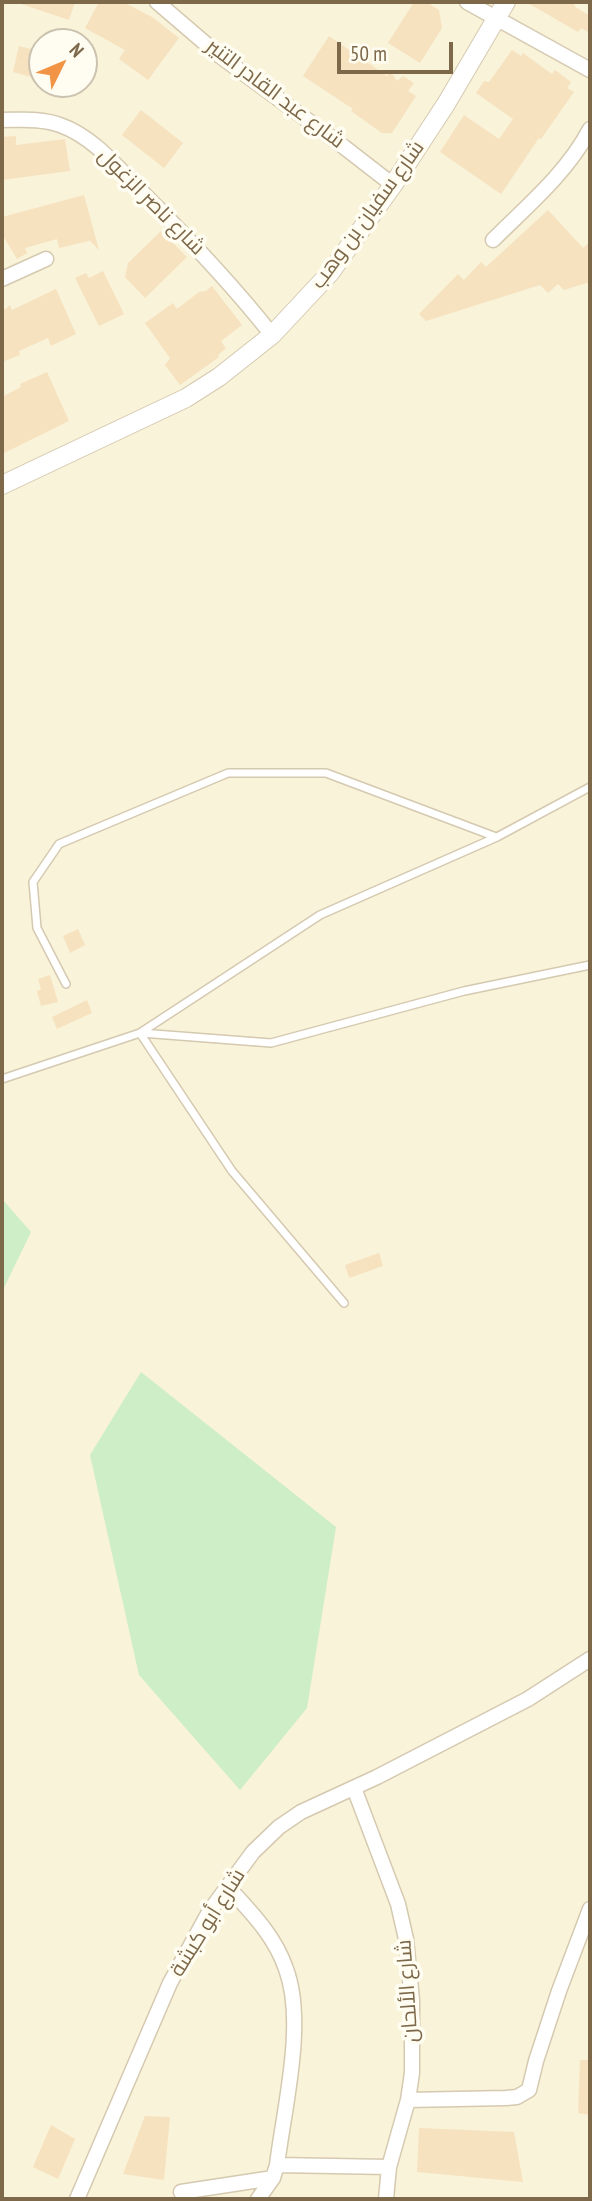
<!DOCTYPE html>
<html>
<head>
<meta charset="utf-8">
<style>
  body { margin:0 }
  #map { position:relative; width:592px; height:2201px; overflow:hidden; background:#fefbea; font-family:"PT Sans Narrow",sans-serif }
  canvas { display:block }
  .frame { position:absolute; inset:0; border:4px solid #7d6849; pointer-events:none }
  .north { position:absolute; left:28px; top:28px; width:70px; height:70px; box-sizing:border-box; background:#fffdf2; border:2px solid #cbc1ae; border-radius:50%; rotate:47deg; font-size:19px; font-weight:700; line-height:28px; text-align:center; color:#7d6849 }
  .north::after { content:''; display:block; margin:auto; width:24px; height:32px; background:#f29445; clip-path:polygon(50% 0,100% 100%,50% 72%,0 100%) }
  .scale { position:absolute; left:337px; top:42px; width:116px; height:32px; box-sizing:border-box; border:4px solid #7d6849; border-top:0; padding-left:9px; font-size:21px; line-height:24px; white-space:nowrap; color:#7d6849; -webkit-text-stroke:5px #fffdf2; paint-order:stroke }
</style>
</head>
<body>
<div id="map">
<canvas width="592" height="2201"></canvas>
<div class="frame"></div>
<div class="north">N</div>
<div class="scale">50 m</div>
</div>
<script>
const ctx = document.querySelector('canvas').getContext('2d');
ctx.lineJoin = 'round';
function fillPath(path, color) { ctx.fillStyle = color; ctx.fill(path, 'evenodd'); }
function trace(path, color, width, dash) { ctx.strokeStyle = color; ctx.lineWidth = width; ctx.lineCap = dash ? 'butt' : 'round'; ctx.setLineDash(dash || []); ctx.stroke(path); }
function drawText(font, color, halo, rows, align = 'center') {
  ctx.font = font + ' "PT Sans Narrow",Cairo,sans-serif'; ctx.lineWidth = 7; ctx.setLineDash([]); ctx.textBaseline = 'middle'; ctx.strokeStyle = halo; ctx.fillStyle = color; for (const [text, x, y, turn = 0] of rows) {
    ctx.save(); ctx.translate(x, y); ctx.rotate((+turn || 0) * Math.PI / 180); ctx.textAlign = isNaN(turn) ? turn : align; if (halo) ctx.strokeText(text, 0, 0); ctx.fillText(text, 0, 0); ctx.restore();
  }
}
const residential = new Path2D(`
  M2,2H590V2199H2ZM42,42H84V84H42Z`);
const green = new Path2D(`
  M2,1199L31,1232L2,1292Z
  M141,1372L336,1527L307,1708L240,1790L139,1675L90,1455Z`);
const building = new Path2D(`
  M22,2H75L69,20L21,4Z
  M99,2H123L152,17L179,38L148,80L119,59L125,50L85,28Z
  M414,2H426L439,10L442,28L420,63L388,43Z
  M526,2H576L574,6L590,16V33L581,28L578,32Z
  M329,36L387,76L390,71L397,81L403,76L414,83L408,91L416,96L392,133H382L351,111L353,109L303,76Z
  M19,46L42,52V80L13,72Z
  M512,50L521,56L523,53L552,74L555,70L571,82L567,88L574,92L541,139L539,138L501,194L440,152L464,115L499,139L513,119L476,93L484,81L489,82Z
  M141,110L183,143L164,168L122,135Z
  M16,136V145L65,139L70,171L2,180V137Z
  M84,195L99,250L88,239L89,241L59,248L57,239L25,248L27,253L17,259L2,234V217Z
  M548,210L583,248L590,242V282L564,290L558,284L548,293L540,285L426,321L419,314L458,274L464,280L481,262L486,267Z
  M161,231L187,257L145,298L125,277L128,263Z
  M103,271L124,314L99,326L75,278L86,273L89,278Z
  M212,286L242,325L221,341L226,348L218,355L219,357L180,385L165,365L170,358L145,323L173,303L177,309L199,292L206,291Z
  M56,289L76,334L51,346L48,338L19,351L20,355L2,362V312L10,305L12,310Z
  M47,372L69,421L2,454V397L21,387L20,384Z
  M78,929L85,945L70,953L63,936Z
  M50,975L58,1002L41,1006L37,991L41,990L38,979Z
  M87,1000L92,1013L57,1029L52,1017Z
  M379,1253L383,1266L349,1278L345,1265Z
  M580,2060H590V2115L578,2113Z
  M145,2116L170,2117L164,2180L123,2174Z
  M51,2125L75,2139L58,2179L33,2167Z
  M419,2128L514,2132L523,2182L417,2172Z`);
const service = new Path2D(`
  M66,984L37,928L33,882L59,844L228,773H326L496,837
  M140,1033L232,1171L344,1303
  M141,1033L271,1043L464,991L590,965
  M2,1079L140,1033L320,915L497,837L590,787`);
const minor = new Path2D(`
  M157,2L220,56L344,147L393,185
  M467,2L590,70
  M2,120C21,120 41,118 60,125C94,137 118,168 142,192C188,238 232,284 272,335
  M493,240C527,206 567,173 590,129
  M2,279L46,259
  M354,1788L398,1904L406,1939L412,2000V2073L408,2100L389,2167L386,2199
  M228,1887C251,1912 275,1936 286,1969C306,2022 284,2108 277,2165L273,2178L258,2199
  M408,2100L506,2098L517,2097L529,2090L536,2061L559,1991L590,1909
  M277,2165L389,2167
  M181,2192L273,2178
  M77,2199L170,1983L209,1912L253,1852L279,1827L301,1812L377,1777L528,1699L590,1659`);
const tertiary = new Path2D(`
  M2,485L186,398L219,377L272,335L330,273L393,185L446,104L506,2`);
const streetNames = [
  ["شارع عبد القادر التنير",275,94,37],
  ["شارع ناصر الزغول",151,202,45],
  ["شارع سفيان بن وهب",368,215,-54],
  ["شارع أبو كبشة",208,1923,-58],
  ["شارع الألحان",408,1991,-94]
];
fillPath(residential, '#f9f3da');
fillPath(green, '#cdeec6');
fillPath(building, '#f7e2bf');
trace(service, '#d5c9b0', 10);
trace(minor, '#d5c9b0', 17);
trace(tertiary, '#d5c9b0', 20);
trace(service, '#fff', 7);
trace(minor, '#fff', 14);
trace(tertiary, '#fff', 18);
drawText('21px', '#7d6849', '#fffdf2', streetNames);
</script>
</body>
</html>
